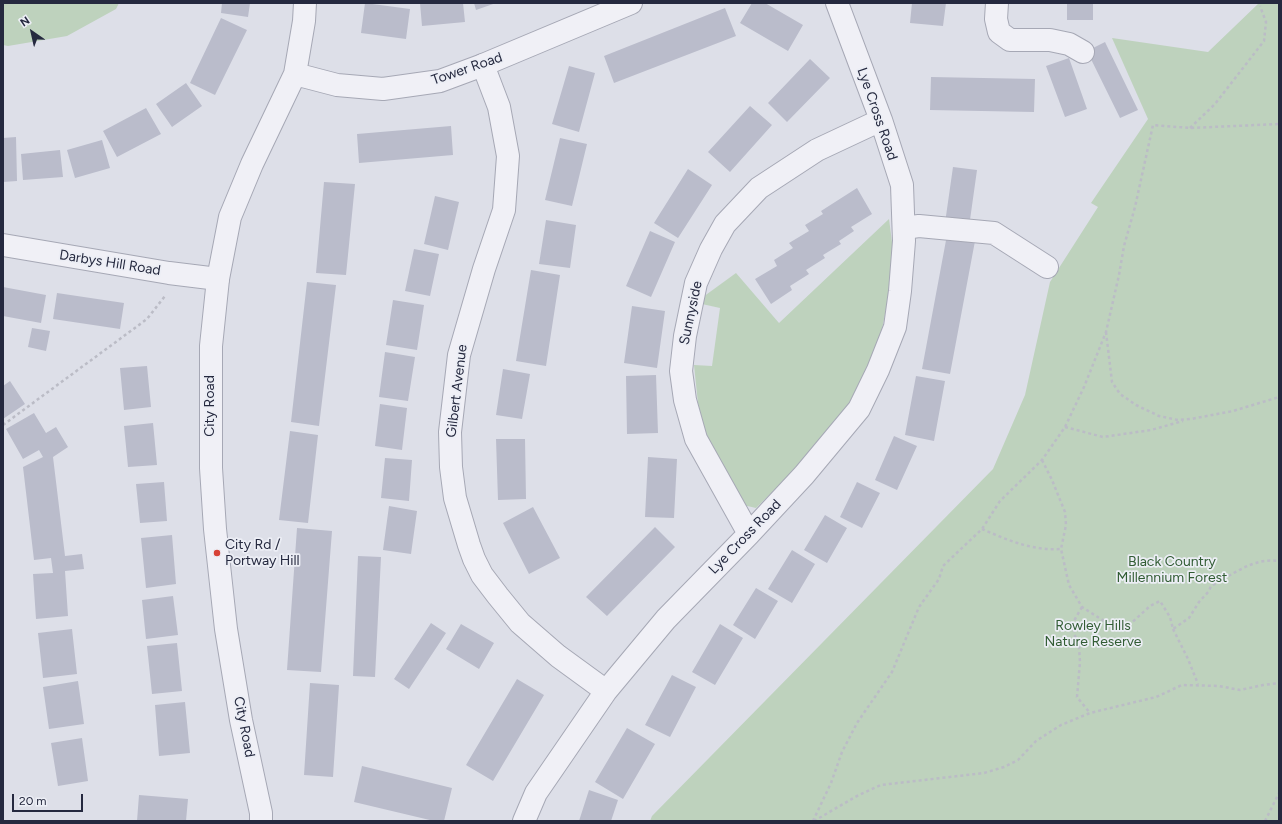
<!DOCTYPE html>
<html>
<head>
<meta charset="utf-8">
<style>
  body { margin:0 }
  #map { position:relative; width:1282px; height:824px; overflow:hidden; background:#dddfe8; font-family:Figtree,sans-serif }
  canvas { display:block }
  .frame { position:absolute; inset:0; border:4px solid #25293f; pointer-events:none }
  .north { position:absolute; left:12px; top:12px; width:40px; height:40px; -webkit-text-stroke:3px #eceef5; paint-order:stroke; rotate:326deg; font-size:11px; font-weight:700; line-height:16px; text-align:center; color:#25293f }
  .north::after { content:''; display:block; margin:auto; width:14px; height:18px; background:#25293f; clip-path:polygon(50% 0,100% 100%,50% 72%,0 100%) }
  .scale { position:absolute; left:12px; top:794px; width:71px; height:18px; box-sizing:border-box; border:2px solid #25293f; border-top:0; padding-left:5px; font-size:12px; line-height:14px; white-space:nowrap; color:#25293f; -webkit-text-stroke:3px #eceef5; paint-order:stroke }
</style>
</head>
<body>
<div id="map">
<canvas width="1282" height="824"></canvas>
<div class="frame"></div>
<div class="north">N</div>
<div class="scale">20 m</div>
</div>
<script>
const ctx = document.querySelector('canvas').getContext('2d');
ctx.lineJoin = 'round';
function fillPath(path, color) { ctx.fillStyle = color; ctx.fill(path, 'evenodd'); }
function trace(path, color, width, dash) { ctx.strokeStyle = color; ctx.lineWidth = width; ctx.lineCap = dash ? 'butt' : 'round'; ctx.setLineDash(dash || []); ctx.stroke(path); }
function drawText(font, color, halo, rows, align = 'center') {
  ctx.font = font + ' Figtree,sans-serif'; ctx.lineWidth = 3.5; ctx.setLineDash([]); ctx.textBaseline = 'middle'; ctx.strokeStyle = halo; ctx.fillStyle = color; for (const [text, x, y, turn = 0] of rows) {
    ctx.save(); ctx.translate(x, y); ctx.rotate((+turn || 0) * Math.PI / 180); ctx.textAlign = isNaN(turn) ? turn : align; if (halo) ctx.strokeText(text, 0, 0); ctx.fillText(text, 0, 0); ctx.restore();
  }
}
const green = new Path2D(`
  M3,3H119L116,9L67,36L8,46L3,45Z
  M1259,3H1279V821H650L652,816L993,469L1025,395L1050,282L1098,207L1091,203L1148,119L1112,38L1208,52Z
  M889,219L895,265L879,344L856,398L797,468L756,508L743,505L714,454L699,413L694,365L712,366L720,308L702,304L703,297L736,273L779,323Z`);
const building = new Path2D(`
  M222,3H250L248,17L221,13Z
  M365,3L410,9L406,39L361,33Z
  M420,3H463L465,22L422,26Z
  M474,3H496L476,10Z
  M752,3H765L803,25L788,51L740,23Z
  M912,3H946L943,26L910,23Z
  M1067,3H1093V20H1067Z
  M725,8L736,36L614,83L604,56Z
  M221,18L247,30L215,95L190,83Z
  M1105,42L1138,110L1120,118L1087,51Z
  M1069,58L1087,109L1065,117L1046,66Z
  M810,59L830,78L787,122L768,103Z
  M569,66L595,73L579,132L552,124Z
  M931,77L1035,79L1034,112L930,110Z
  M186,83L202,106L172,127L156,104Z
  M750,106L772,125L730,172L708,152Z
  M146,108L161,134L117,157L103,131Z
  M451,126L453,155L359,163L357,134Z
  M16,137L17,181L3,182V138Z
  M560,138L587,144L572,206L545,200Z
  M102,140L110,168L75,178L67,150Z
  M60,150L63,177L23,180L21,154Z
  M953,167L977,170L969,227L945,223Z
  M688,169L712,185L678,238L654,223Z
  M324,182L355,184L346,275L316,273Z
  M857,188L872,214L851,227L854,231L839,241L841,244L823,255L825,258L806,270L809,274L790,286L792,290L771,304L755,279L777,266L774,260L793,248L789,243L809,231L805,225L823,214L821,211Z
  M435,196L459,202L448,250L424,244Z
  M546,220L576,225L570,268L539,264Z
  M650,231L675,242L651,297L626,286Z
  M947,235L975,241L950,374L922,369Z
  M414,249L439,254L430,296L405,291Z
  M531,270L560,275L546,366L516,361Z
  M307,282L336,285L319,426L291,422Z
  M3,287L46,295L41,323L3,316Z
  M57,293L124,303L120,329L53,319Z
  M393,300L424,305L417,350L386,345Z
  M632,306L665,311L657,368L624,363Z
  M32,328L50,331L46,351L28,347Z
  M385,352L415,357L408,401L379,397Z
  M147,366L151,407L124,410L120,368Z
  M503,369L530,374L522,419L496,415Z
  M656,375L658,433L627,434L626,376Z
  M916,376L945,381L934,441L905,435Z
  M10,381L25,404L3,419V386Z
  M380,404L407,408L402,450L375,446Z
  M34,413L46,433L56,427L68,447L53,457L65,556L82,554L84,569L65,571L68,616L36,619L33,574L53,573L51,558L34,560L23,467L43,457L39,450L23,459L6,429Z
  M153,423L157,465L128,467L124,426Z
  M290,431L318,435L308,523L279,520Z
  M894,436L917,446L897,490L875,480Z
  M496,439H525L526,499L498,500Z
  M648,457L677,459L674,518L645,517Z
  M385,458L412,460L409,501L381,498Z
  M164,482L167,521L140,523L136,484Z
  M857,482L880,493L862,528L840,517Z
  M389,506L417,511L411,554L383,550Z
  M533,507L560,558L529,574L503,523Z
  M825,515L847,528L827,563L804,550Z
  M655,527L675,547L607,616L586,597Z
  M297,528L332,531L321,672L287,670Z
  M172,535L176,584L146,588L141,538Z
  M792,550L815,564L792,603L768,589Z
  M358,556L381,557L375,677L353,676Z
  M756,588L778,601L755,639L733,625Z
  M173,596L178,635L146,639L142,600Z
  M431,623L446,633L409,689L394,679Z
  M461,624L494,643L479,669L446,649Z
  M720,624L743,638L715,685L692,672Z
  M72,629L77,674L43,678L38,633Z
  M177,643L182,691L152,694L147,646Z
  M672,675L696,687L670,737L645,725Z
  M517,679L544,695L493,781L466,765Z
  M78,681L84,724L49,729L43,687Z
  M310,683L339,685L333,777L304,775Z
  M185,702L190,753L159,756L155,705Z
  M627,728L655,744L623,799L595,782Z
  M82,738L88,781L58,786L51,743Z
  M362,766L452,788L444,821H434L354,802Z
  M589,790L618,800L611,821H579Z
  M139,795L188,799L186,821H137Z`);
const path = new Path2D(`
  M1190,128L1215,104L1264,41L1266,22L1260,6
  M1106,332L1112,382L1120,394L1136,405L1159,416L1178,420L1191,419L1233,411L1279,397
  M3,425L147,319L165,296
  M1065,427L1103,437L1151,430L1183,421
  M1042,460L1052,480L1065,512L1066,525L1061,549L1069,585L1082,607L1115,628L1128,626L1150,606L1160,601L1170,617L1173,629L1189,618L1199,602L1209,591L1211,586C1232,575 1254,557 1279,561
  M982,529C1007,540 1033,551 1061,549
  M1082,607L1075,619L1074,633L1079,647L1080,662L1077,697L1090,713
  M1173,629L1188,659L1198,684
  M813,821L831,783L842,752L857,723L892,672L919,607L939,579L943,566L982,529L1000,501L1042,460L1065,427L1084,387L1106,332L1119,275L1124,246L1135,207L1153,125L1190,128L1279,124
  M814,821L857,796L881,785L984,773L1004,767L1018,760L1036,741L1061,725L1090,713L1156,697L1182,685L1219,686L1240,690L1263,685L1279,683
  M1265,821L1279,793`);
const minor = new Path2D(`
  M997,3L996,19L999,32L1010,40H1050L1069,44L1083,52
  M483,65L499,107L508,156L504,210L484,269L459,355L450,432L451,467L455,498L469,545L474,559L482,575L498,596L520,623L558,656L606,691
  M904,228L919,226L994,233L1047,267
  M3,245L169,273L218,279
  M749,534L696,439L685,400L681,371L685,336L696,283L711,249L725,224L759,188L817,150L881,120
  M524,821L536,793L606,691L666,619L749,534L804,475L859,409L878,370L895,327L900,291L904,241L902,185L881,120L837,3`);
const tertiary = new Path2D(`
  M295,74L337,85L383,89L440,81L483,65L631,3
  M261,821V813L241,720L226,629L215,529L211,468V346L218,279L230,217L252,164L295,74L304,21L305,3`);
const markers = [
  [217,553,4,"#d74237"]
];
const streetNames = [
  ["Tower Road",467,69,-19],
  ["Lye Cross Road",877,114,71],
  ["Darbys Hill Road",110,263,9],
  ["Sunnyside",691,313,-78],
  ["Gilbert Avenue",457,391,-83],
  ["City Road",210,406,-90],
  ["Lye Cross Road",745,537,-46],
  ["City Road",244,727,79]
];
const poiNames = [
  ["City Rd /",225,545],
  ["Portway Hill",225,561]
];
const parkNames = [
  ["Black Country",1172,562],
  ["Millennium Forest",1172,578],
  ["Rowley Hills",1093,626],
  ["Nature Reserve",1093,642]
];
fillPath(green, '#bed2bd');
fillPath(building, '#babccb');
trace(minor, '#a6a8b5', 24);
trace(tertiary, '#a6a8b5', 24);
trace(path, '#bbbcc6', 2.5, [3, 3]);
trace(minor, '#f0f0f6', 22);
trace(tertiary, '#f0f0f6', 22);
for (const [x, y, r, color] of markers) { const dot = new Path2D(); dot.arc(x, y, r, 0, 2 * Math.PI); ctx.fillStyle = color; ctx.fill(dot); trace(dot, '#eceef5', 1.5); }
drawText('14px', '#25293f', '#eceef5', streetNames);
drawText('14px', '#25293f', '#eceef5', poiNames, 'left');
drawText('14px', '#315c33', '#eceef5', parkNames);
</script>
</body>
</html>
